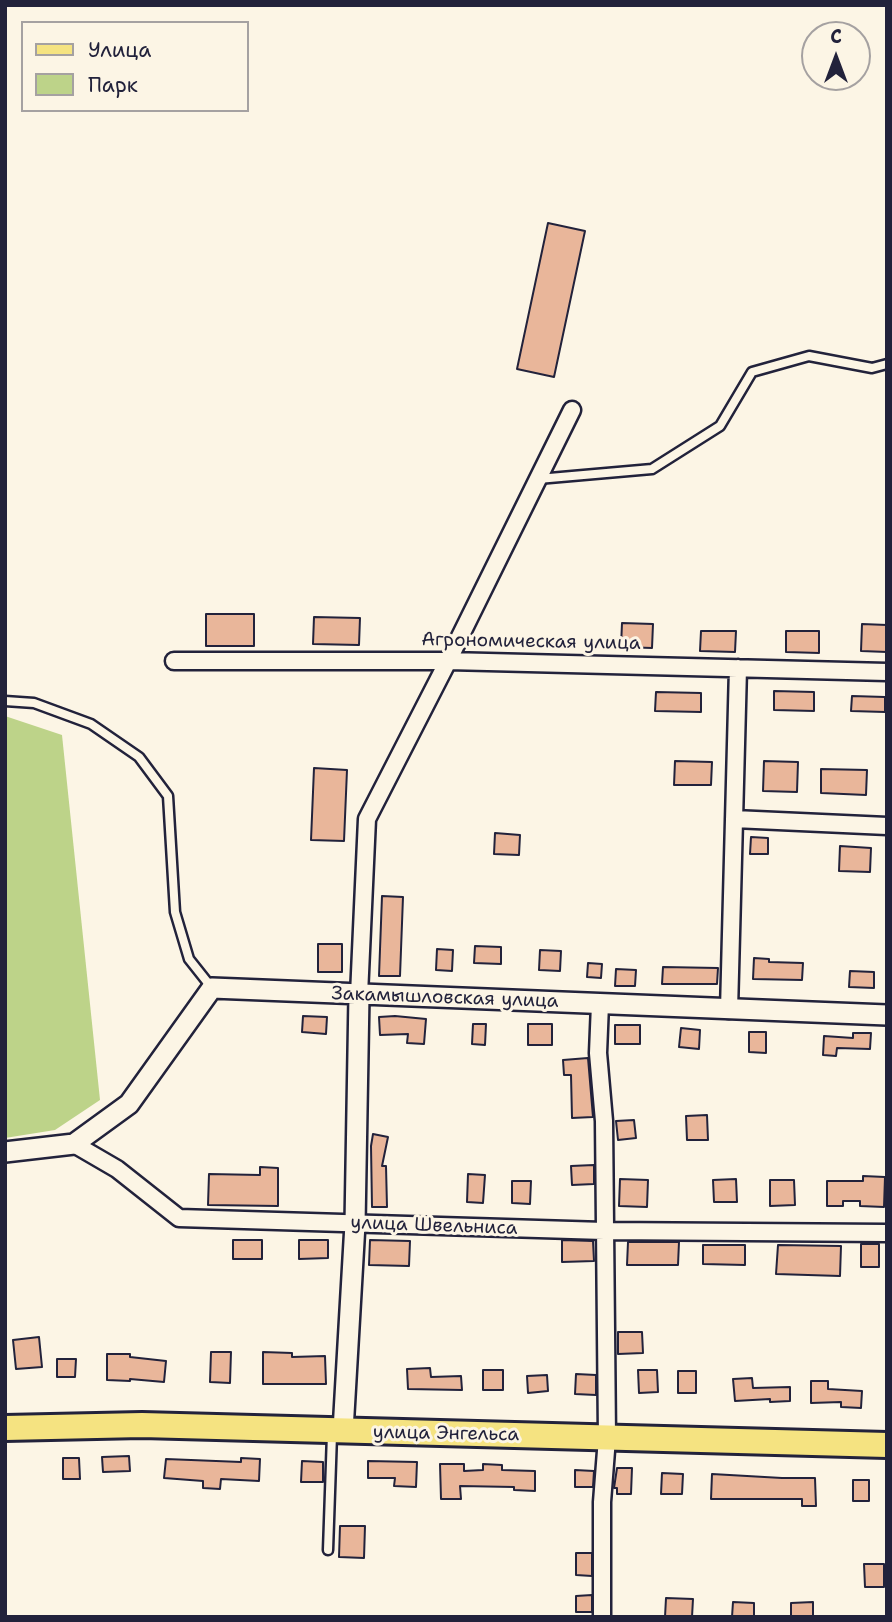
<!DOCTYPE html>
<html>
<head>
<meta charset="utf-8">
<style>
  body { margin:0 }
  #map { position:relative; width:892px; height:1622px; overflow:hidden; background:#fcf5e5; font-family:"Shantell Sans",sans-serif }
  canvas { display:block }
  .frame { position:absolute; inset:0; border:7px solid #22223b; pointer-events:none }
  .legend { position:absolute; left:21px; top:21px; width:228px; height:91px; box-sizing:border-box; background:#fcf5e5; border:2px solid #a5a1a1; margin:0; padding:9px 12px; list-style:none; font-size:21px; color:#22223b }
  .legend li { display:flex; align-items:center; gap:14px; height:35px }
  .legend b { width:35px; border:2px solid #a5a1a1 }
  .north { position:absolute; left:801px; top:21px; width:70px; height:70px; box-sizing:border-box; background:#fcf5e5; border:2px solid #a5a1a1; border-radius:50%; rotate:0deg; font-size:19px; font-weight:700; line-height:28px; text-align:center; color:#22223b }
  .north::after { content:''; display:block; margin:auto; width:24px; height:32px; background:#22223b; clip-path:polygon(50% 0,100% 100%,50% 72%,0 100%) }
</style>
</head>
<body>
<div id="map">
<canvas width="892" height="1622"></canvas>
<div class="frame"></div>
<ul class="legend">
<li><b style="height:9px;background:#f5e381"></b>Улица</li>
<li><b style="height:19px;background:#bdd389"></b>Парк</li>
</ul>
<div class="north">С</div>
</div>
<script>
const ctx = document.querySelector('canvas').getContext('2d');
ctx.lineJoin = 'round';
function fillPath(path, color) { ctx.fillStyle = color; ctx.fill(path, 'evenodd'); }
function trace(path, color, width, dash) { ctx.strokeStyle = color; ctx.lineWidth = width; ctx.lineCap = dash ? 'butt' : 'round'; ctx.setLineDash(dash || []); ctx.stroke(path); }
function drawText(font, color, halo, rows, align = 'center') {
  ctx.font = font + ' "Shantell Sans",sans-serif'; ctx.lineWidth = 6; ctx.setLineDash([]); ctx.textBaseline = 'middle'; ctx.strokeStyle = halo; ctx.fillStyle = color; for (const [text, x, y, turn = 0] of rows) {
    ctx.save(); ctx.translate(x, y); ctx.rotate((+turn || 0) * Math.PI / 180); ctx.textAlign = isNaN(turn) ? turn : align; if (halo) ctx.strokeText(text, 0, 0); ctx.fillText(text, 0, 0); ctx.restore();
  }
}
const green = new Path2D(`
  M5,716L62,735L100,1100L55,1130L5,1138Z`);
const building = new Path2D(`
  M548,223L585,231L554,377L517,369Z
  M206,614H254V646H206Z
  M314,617L360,618L359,645L313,644Z
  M622,623L653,624L652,648L621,647Z
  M862,624L887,625V652L861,651Z
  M701,631H736L735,652L700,651Z
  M786,631H819V653L786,652Z
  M774,691L814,692V711L774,710Z
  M656,692L701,693V712L655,711Z
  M852,696L885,697V712L851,711Z
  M675,761L712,762L711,785H674Z
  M764,761L798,762L797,792L763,791Z
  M314,768L347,770L344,841L311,840Z
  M821,769L867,770L866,795L821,793Z
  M495,833L520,835L519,855L494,854Z
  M751,837L768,838V854H750Z
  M840,846L871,848L870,872L839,871Z
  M382,896L403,897L400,976H379Z
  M318,944H342V972H318Z
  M475,946L501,947V964L474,963Z
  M437,949L453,950L452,971L436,970Z
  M540,950L561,951L560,971L539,970Z
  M754,958L769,959V962L803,963L802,980L753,979Z
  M588,963L602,964L601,978L587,977Z
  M663,967L718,968L717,984H662Z
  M616,969L636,970L635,986H615Z
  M850,971L874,972V988L849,987Z
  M303,1016L327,1017L326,1034L302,1032Z
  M395,1016L426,1019L424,1044L407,1043L408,1034L380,1035L379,1017Z
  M473,1024H486L485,1045L472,1044Z
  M528,1024H552V1045H528Z
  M615,1025H640V1044H615Z
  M681,1028L700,1030L699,1049L679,1047Z
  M749,1032H766V1053L749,1052Z
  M853,1033H871L870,1049L837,1048L836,1056L823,1055L824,1036L853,1038Z
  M588,1058L593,1117L572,1118L571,1075H564L563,1060Z
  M707,1115L708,1140H687L686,1116Z
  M634,1120L636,1138L618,1140L616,1121Z
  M373,1134L388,1137L382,1166H386L387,1207H372L371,1146Z
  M594,1165V1184L572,1185L571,1166Z
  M260,1167L278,1168V1206L208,1205L209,1174L260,1175Z
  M468,1174L485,1175L483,1203L467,1202Z
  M863,1176L885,1177L884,1207L860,1206V1201H843V1206H827V1181H863Z
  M620,1179L648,1180L647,1207L619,1206Z
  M736,1179L737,1202H714L713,1180Z
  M770,1180H794L795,1205L770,1206Z
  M512,1181H531L530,1204L512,1203Z
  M233,1240H262V1259H233Z
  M299,1240H328V1258L299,1259Z
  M370,1240L410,1241L409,1266L369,1265Z
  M562,1240L593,1241L594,1261L562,1262Z
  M628,1242H679L678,1265H627Z
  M861,1244H879V1267H861Z
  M703,1245H745V1265L703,1264Z
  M778,1245L841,1246L840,1276L776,1274Z
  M618,1332H642L643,1353L618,1354Z
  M39,1337L42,1367L16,1369L13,1340Z
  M211,1352H231L230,1383L210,1382Z
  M263,1352L292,1353V1357L325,1356L326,1384H263Z
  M107,1354H130V1357L166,1361L164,1382L130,1379V1381L107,1380Z
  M57,1359H76L75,1377H57Z
  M430,1368L431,1377L461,1376L462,1390L408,1389L407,1369Z
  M483,1370H503V1390H483Z
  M638,1370H657L658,1392L639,1393Z
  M678,1371H696V1393H678Z
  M576,1374L596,1375V1395L575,1394Z
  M547,1375L548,1391L528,1393L527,1376Z
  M752,1378L753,1388L790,1387V1401L770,1402V1399L735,1401L733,1379Z
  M811,1381H828V1389L862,1391L861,1408L841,1407V1402L811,1403Z
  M129,1456L130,1471L103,1472L102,1457Z
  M63,1458H79L80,1479H63Z
  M241,1458L260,1459L259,1481L221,1479L220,1489L203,1488V1481L164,1478L166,1459L241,1462Z
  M302,1461L323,1462V1482H301Z
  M368,1461L417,1462L416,1487L394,1486L395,1478H368Z
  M440,1464H464V1471L483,1470V1464L502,1465V1470L535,1471V1491L514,1490V1487L460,1486L461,1499H441Z
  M617,1468H632L631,1494H617V1488H614Z
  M575,1470L594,1471L593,1487H575Z
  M662,1473L683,1474L682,1494H661Z
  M712,1474L782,1478H815L816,1506H802V1499H711Z
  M853,1480H869V1501H853Z
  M340,1526H365L364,1558L339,1557Z
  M576,1553H592V1576L576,1575Z
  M864,1564H884V1587H865Z
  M592,1595V1612H576V1596Z
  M666,1598L693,1599L692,1617H665Z
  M733,1602L754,1603V1617H732Z
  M813,1602V1617H791V1603Z`);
const service = new Path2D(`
  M538,479L652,469L720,426L752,372L809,356L872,368L887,364
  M5,701L34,703L91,724L139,757L168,796L175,912L189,959L212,988
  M328,1550L332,1434`);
const minor = new Path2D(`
  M174,661H448L887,672
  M734,819L887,826
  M359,995L367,819L448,661L572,410
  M600,1004L598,1053L604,1121L607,1438L602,1502V1617
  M729,1010L738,668
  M74,1144L117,1169L179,1218L604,1231L887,1233`);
const tertiary = new Path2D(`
  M5,1152L74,1144L129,1104L212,988L887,1015
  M343,1431L355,1224L359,995`);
const primary = new Path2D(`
  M5,1428L142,1425L887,1445`);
const streetNames = [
  ["Агрономическая улица",531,642,1],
  ["Закамышловская улица",445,998,2],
  ["улица Швельниса",434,1226,2],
  ["улица Энгельса",446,1434,1]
];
fillPath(green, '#bdd389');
fillPath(building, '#e9b69a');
trace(building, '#22223b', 2);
trace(service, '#22223b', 13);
trace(minor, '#22223b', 21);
trace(tertiary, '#22223b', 24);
trace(primary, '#22223b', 30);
trace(service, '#fcf5e5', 8);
trace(minor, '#fcf5e5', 16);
trace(tertiary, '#fcf5e5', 19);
trace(primary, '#f5e381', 24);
drawText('19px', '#22223b', '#fcf5e5', streetNames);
</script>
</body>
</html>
